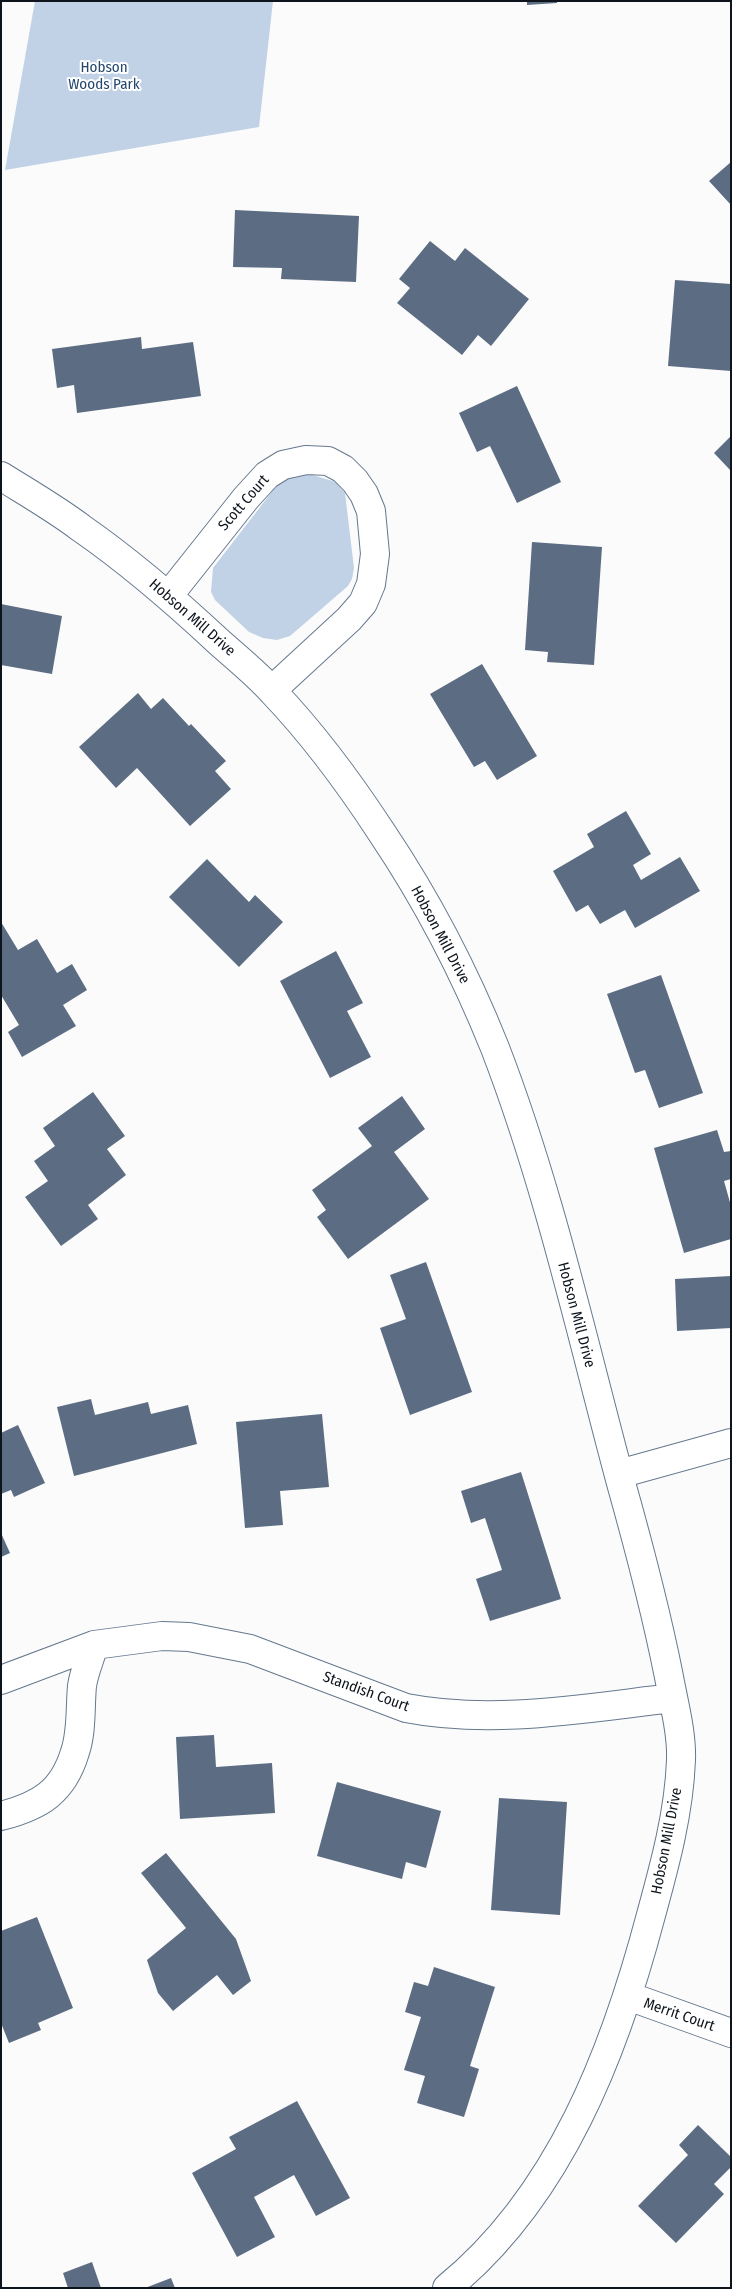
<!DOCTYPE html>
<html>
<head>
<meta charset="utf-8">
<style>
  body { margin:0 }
  #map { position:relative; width:732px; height:2289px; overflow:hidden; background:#fbfbfb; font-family:"Fira Sans Condensed",sans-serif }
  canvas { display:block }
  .frame { position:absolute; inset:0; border:2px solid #0d141c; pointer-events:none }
</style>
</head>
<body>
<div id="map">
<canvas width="732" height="2289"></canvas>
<div class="frame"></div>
</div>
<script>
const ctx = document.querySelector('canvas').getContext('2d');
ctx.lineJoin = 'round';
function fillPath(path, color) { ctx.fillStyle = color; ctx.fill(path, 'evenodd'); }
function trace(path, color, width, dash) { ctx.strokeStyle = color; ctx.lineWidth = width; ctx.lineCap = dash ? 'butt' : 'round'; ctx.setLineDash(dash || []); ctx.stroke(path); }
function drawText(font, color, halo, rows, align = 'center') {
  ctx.font = font + ' "Fira Sans Condensed",sans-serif'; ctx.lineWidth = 4; ctx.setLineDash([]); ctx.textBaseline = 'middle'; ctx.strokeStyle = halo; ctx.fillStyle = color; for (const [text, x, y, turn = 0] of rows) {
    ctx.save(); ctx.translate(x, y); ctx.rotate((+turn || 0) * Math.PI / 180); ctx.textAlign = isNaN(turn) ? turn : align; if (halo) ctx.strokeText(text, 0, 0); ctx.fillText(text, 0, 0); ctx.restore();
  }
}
const green = new Path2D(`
  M35,1H273L259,127L5,170Z
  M306,473L336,482L345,493L354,568L352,579L348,586L290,636L277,640L263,638L249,632L215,600L211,592L213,568L281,480Z`);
const building = new Path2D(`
  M527,1H557V3L527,5Z
  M731,162V205L709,181Z
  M235,210L359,216L356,282L281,279L282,268L233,267Z
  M430,241L455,261L465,248L529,299L491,346L478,335L462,355L397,303L410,288L399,279Z
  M675,280L731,284V371L668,366Z
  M141,337L142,349L193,342L201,396L77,413L74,385L57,388L52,349Z
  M517,386L561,482L517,503L490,446L477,452L459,413Z
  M731,436V471L714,453Z
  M532,542L602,547L594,665L547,662L548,652L525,650Z
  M1,604L62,616L52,674L1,665Z
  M482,664L537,756L497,780L485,761L474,767L430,694Z
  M138,693L151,709L163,698L189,726L191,724L226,761L215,771L231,789L190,826L137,768L116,788L79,747Z
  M626,811L651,854L633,865L641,880L680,857L700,891L635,928L625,910L600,924L588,905L576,912L553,871L594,847L587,834Z
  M207,859L249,902L255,895L283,922L239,967L169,897Z
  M1,922L18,950L37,939L57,973L72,964L87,990L63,1005L76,1026L22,1057L8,1032L19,1025L1,995Z
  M336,951L363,1003L347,1011L371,1057L330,1078L280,981Z
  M661,975L703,1093L659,1108L645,1070L635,1073L607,994Z
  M93,1092L125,1136L107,1149L126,1175L88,1205L98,1219L61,1246L25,1197L48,1181L34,1161L55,1146L43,1128Z
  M402,1096L425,1129L394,1152L429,1199L348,1259L317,1217L326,1210L312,1190L372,1146L358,1128Z
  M717,1130L724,1152L731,1151V1179L724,1181L731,1206V1239L684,1253L654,1148Z
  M426,1262L472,1392L410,1415L380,1328L406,1319L390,1275Z
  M731,1276V1328L677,1331L675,1279Z
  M91,1399L95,1415L148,1402L151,1414L188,1405L197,1444L74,1476L57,1407Z
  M322,1414L329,1487L280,1491L283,1525L245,1528L236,1422Z
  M18,1425L45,1483L14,1497L11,1490L1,1494V1433Z
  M521,1472L561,1599L490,1621L476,1579L502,1570L485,1518L471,1523L461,1491Z
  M1,1533L10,1553L1,1557Z
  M214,1735L216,1767L272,1763L275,1813L180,1819L176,1737Z
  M337,1782L441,1811L426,1868L406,1862L402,1879L317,1856Z
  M499,1798L567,1802L560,1915L491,1910Z
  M166,1853L236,1939L251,1981L233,1995L217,1975L173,2011L158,1993L147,1960L186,1928L141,1873Z
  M37,1917L73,2008L38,2023L41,2030L9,2043L1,2023V1931Z
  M434,1967L495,1987L470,2066L479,2069L464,2117L417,2103L425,2076L404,2070L421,2017L405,2012L414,1982L428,1986Z
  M297,2101L350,2198L316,2216L294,2175L254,2197L275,2237L237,2257L192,2173L236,2149L229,2137Z
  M698,2125L731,2157V2167L714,2184L724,2194L676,2243L638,2206L688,2155L679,2145Z
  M92,2262L101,2288H68L63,2273Z
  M171,2278L175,2288H145Z`);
const street = new Path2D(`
  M1,476C28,493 56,509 81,528C130,562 175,601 219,642C237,658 257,674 273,692C314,735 350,784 382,833C427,900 465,973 495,1048C549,1188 582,1338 621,1483C639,1547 656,1611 669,1677C674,1704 682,1733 681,1760C679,1813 665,1864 651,1915C615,2051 560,2196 447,2288
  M169,595L246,498L267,475L283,465L306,460L328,461L343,469L355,481L364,494L371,511L375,554L371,584L363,603L349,619L272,690
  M619,1474L731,1443
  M1,1680L94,1645L162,1636L189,1637L250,1649L406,1708C493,1725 585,1708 673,1698
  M1,1816C40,1806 63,1792 75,1752C82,1732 80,1707 82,1686C84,1672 90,1659 94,1645
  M628,1996L731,2033`);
const parkNames = [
  ["Hobson",104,68],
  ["Woods Park",104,85]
];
const streetNames = [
  ["Scott Court",244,503,-49],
  ["Hobson Mill Drive",192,618,41],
  ["Hobson Mill Drive",440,935,62],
  ["Hobson Mill Drive",576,1315,75],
  ["Standish Court",366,1692,20],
  ["Hobson Mill Drive",667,1841,-79],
  ["Merrit Court",679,2015,19]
];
fillPath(green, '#c1d2e6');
fillPath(building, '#5c6d83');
trace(street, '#66788e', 30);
trace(street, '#fff', 28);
drawText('15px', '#25466d', '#fff', parkNames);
drawText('15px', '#0d141c', '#fff', streetNames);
</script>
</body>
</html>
